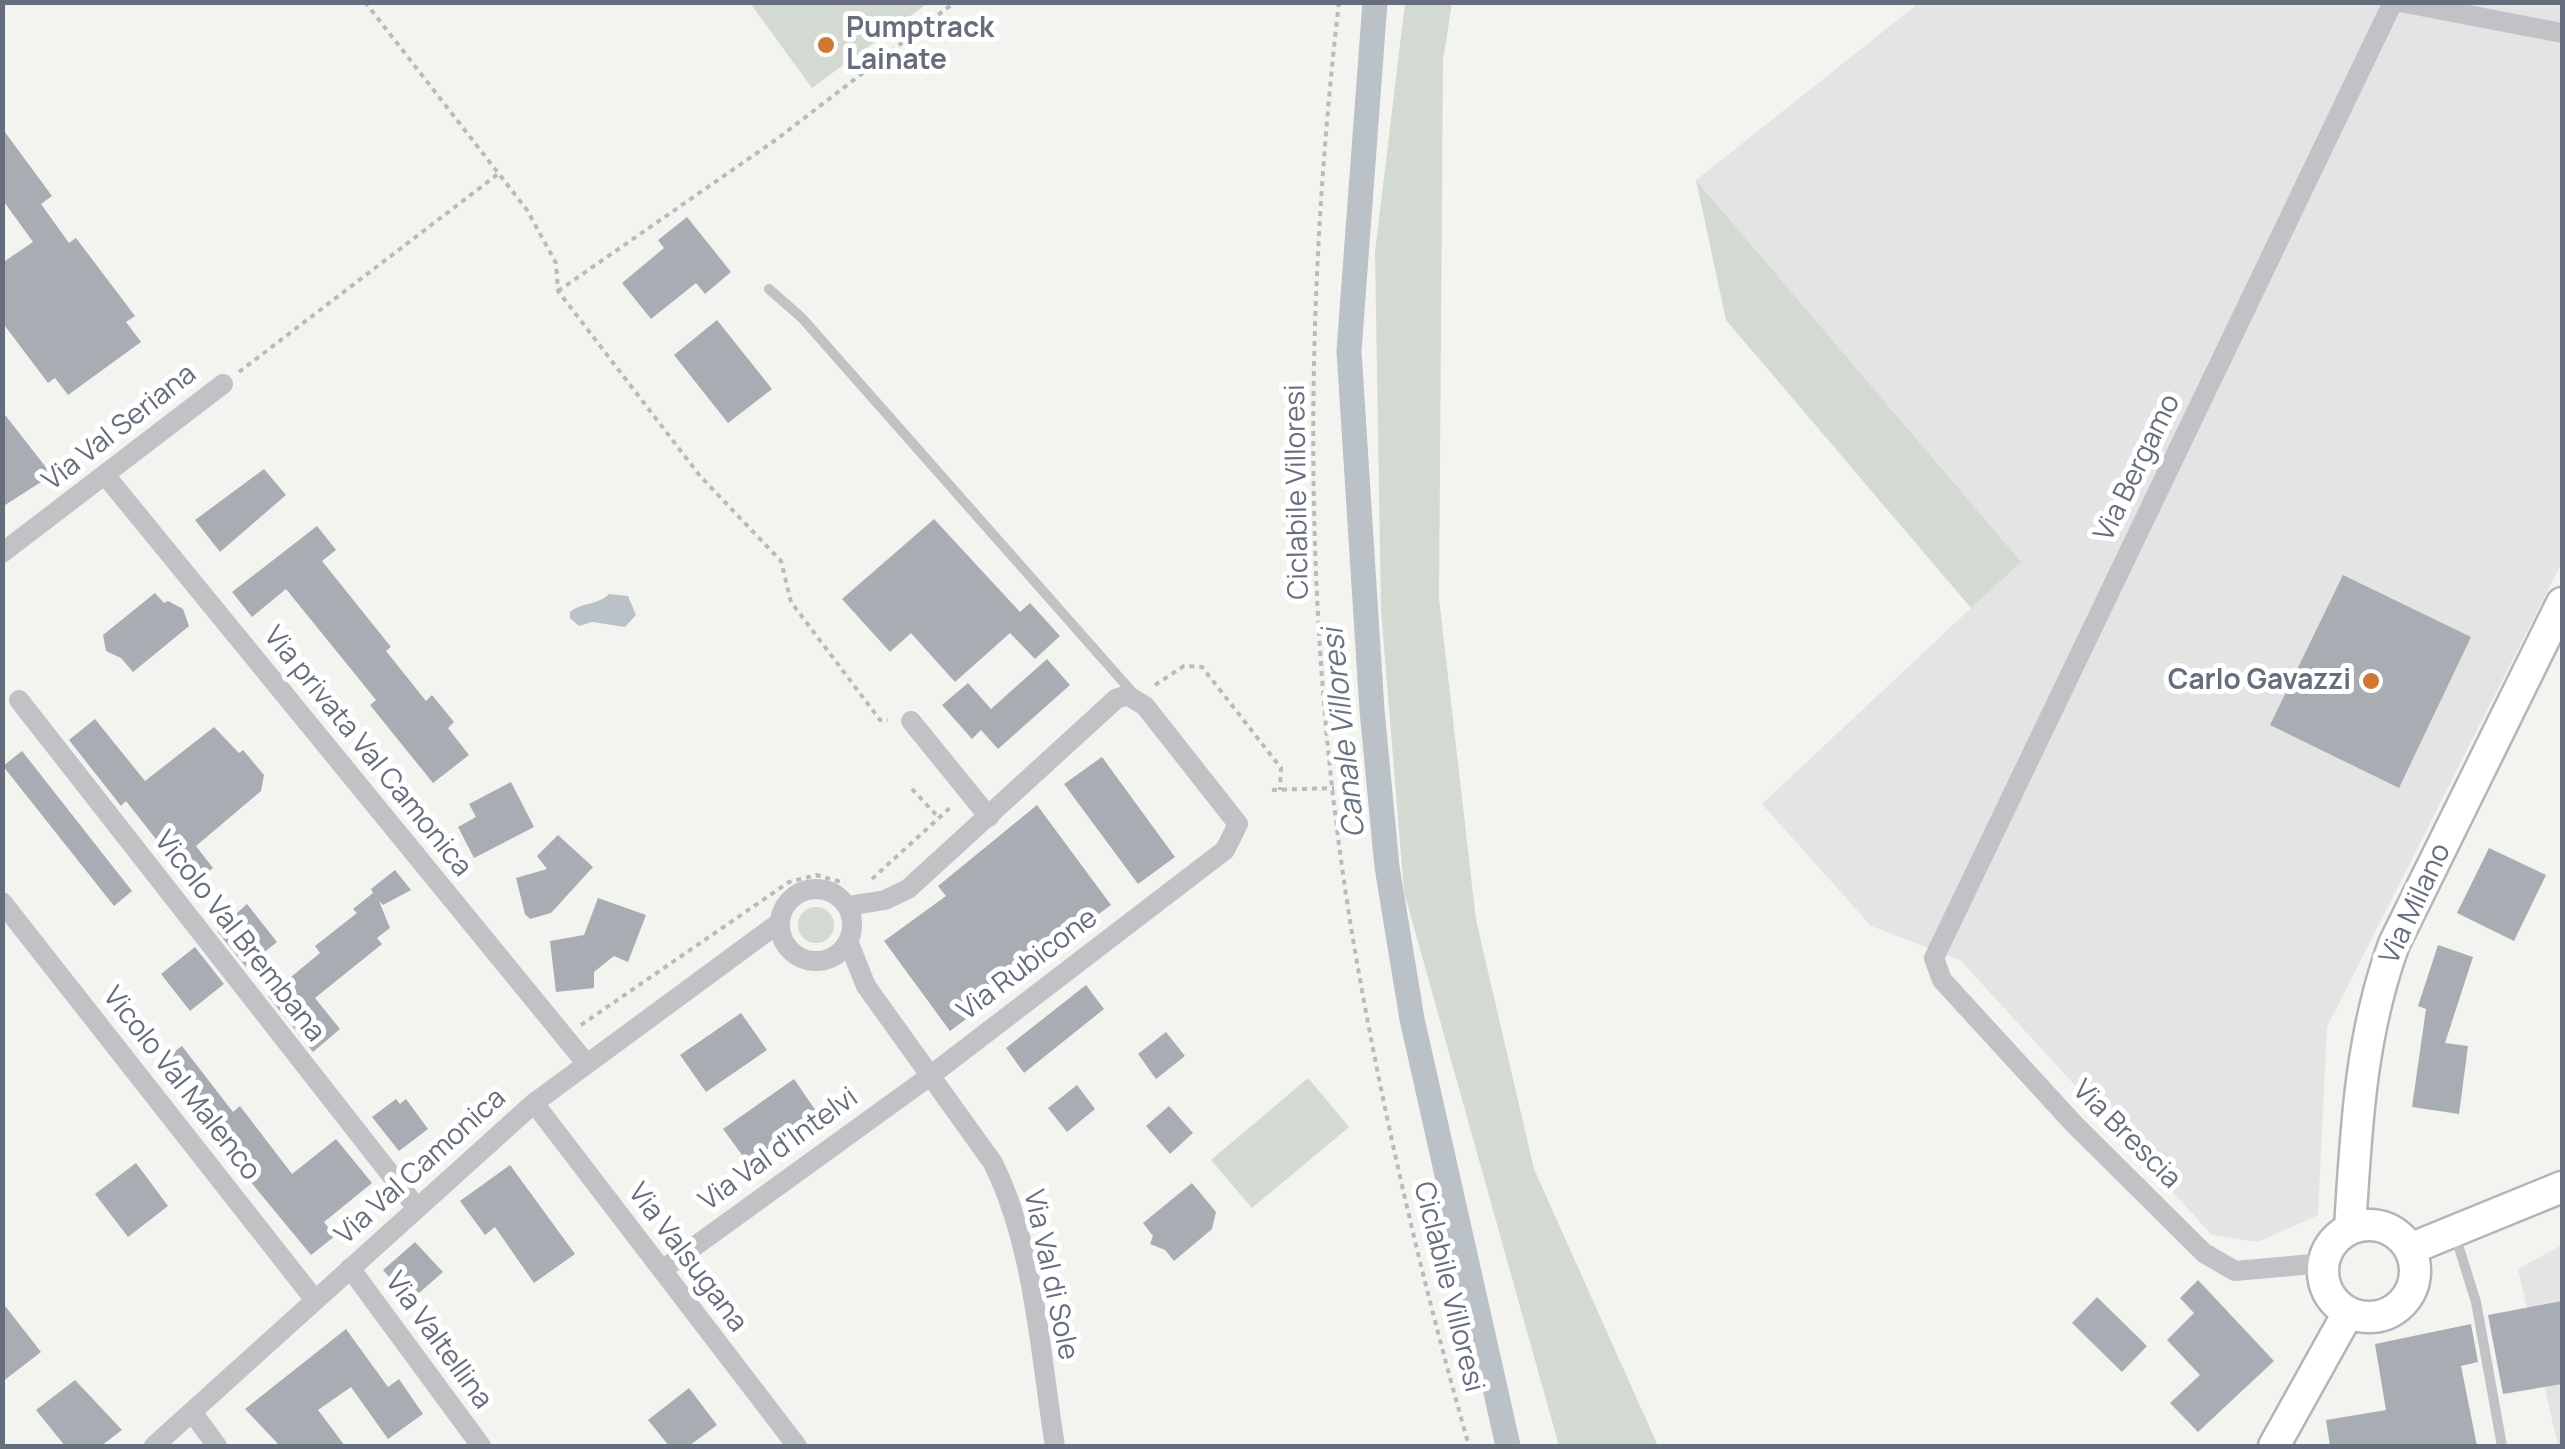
<!DOCTYPE html>
<html>
<head>
<meta charset="utf-8">
<style>
  body { margin:0 }
  #map { position:relative; width:2565px; height:1449px; overflow:hidden; background:#f3f4f0; font-family:Manrope,sans-serif }
  canvas { display:block }
  .frame { position:absolute; inset:0; border:5px solid #666e7e; pointer-events:none }
</style>
</head>
<body>
<div id="map">
<canvas width="2565" height="1449"></canvas>
<div class="frame"></div>
</div>
<script>
const ctx = document.querySelector('canvas').getContext('2d');
ctx.lineJoin = 'round';
function fillPath(path, color) { ctx.fillStyle = color; ctx.fill(path, 'evenodd'); }
function trace(path, color, width, dash) { ctx.strokeStyle = color; ctx.lineWidth = width; ctx.lineCap = dash ? 'butt' : 'round'; ctx.setLineDash(dash || []); ctx.stroke(path); }
function drawText(font, color, halo, rows, align = 'center') {
  ctx.font = font + ' Manrope,sans-serif'; ctx.lineWidth = 10; ctx.setLineDash([]); ctx.textBaseline = 'middle'; ctx.strokeStyle = halo; ctx.fillStyle = color; for (const [text, x, y, turn = 0] of rows) {
    ctx.save(); ctx.translate(x, y); ctx.rotate((+turn || 0) * Math.PI / 180); ctx.textAlign = isNaN(turn) ? turn : align; if (halo) ctx.strokeText(text, 0, 0); ctx.fillText(text, 0, 0); ctx.restore();
  }
}
const built = new Path2D(`
  M1919,3H2562V562L2327,1027L2318,1215L2258,1242L2212,1235L1960,960L1871,926L1762,804L2020,562L1696,180Z
  M2562,1245V1446H2558L2518,1269Z`);
const green = new Path2D(`
  M750,3H928L812,88Z
  M1405,3H1452L1443,60L1439,598L1476,920L1534,1169L1658,1446H1559L1404,892L1381,610L1375,252Z
  M1696,180L2021,562L1971,608L1726,320Z
  M798 925a18 18 0 1 1 36 0a18 18 0 1 1-36 0Z
  M1308,1078L1349,1127L1252,1208L1211,1160Z`);
const water = new Path2D(`
  M609,594L628,596L636,615L625,627L592,622L579,626L570,618V612C583,602 598,605 609,594Z`);
const canal = new Path2D(`
  M1375,2L1349,351L1372,710L1387,867L1412,1019L1508,1446`);
const building = new Path2D(`
  M2,128L52,196L41,204L69,243L76,238L135,316L126,322L141,342L68,395L55,378L48,383L2,322V263L33,242L2,199Z
  M687,217L731,272L705,294L696,283L651,319L622,283L664,248L658,240Z
  M717,320L772,389L728,423L674,355Z
  M2,411L52,475L2,507Z
  M264,469L286,495L220,552L195,520Z
  M934,519L1020,612L1030,603L1060,636L1035,659L1010,633L955,682L911,633L890,652L842,599Z
  M317,526L336,550L322,561L391,647L386,651L426,701L432,695L454,722L448,728L469,755L433,783L370,705L376,700L286,589L252,617L232,592Z
  M2343,575L2471,637L2399,788L2270,725Z
  M155,593L164,603L168,601L183,609L189,626L133,672L121,658L106,651L103,635Z
  M1047,659L1070,685L998,749L981,730L972,739L942,705L968,683L991,709Z
  M95,719L145,781L214,727L239,753L243,750L264,775L261,791L196,846L213,868L192,885L126,801L121,806L69,740Z
  M22,751L132,891L114,906L3,766Z
  M1102,757L1175,857L1138,884L1064,784Z
  M511,782L534,827L474,858L458,827L476,817L469,804Z
  M1037,805L1111,905L1046,953L1050,957L950,1031L884,941L946,896L938,886Z
  M558,835L593,867L551,913L530,919L525,914L516,878L547,869L537,856Z
  M2489,848L2546,875L2514,941L2457,913Z
  M395,870L411,890L383,905L379,901L390,928L377,938L382,944L315,998L340,1029L313,1052L268,996L320,953L315,946L357,913L353,909L373,893L371,889Z
  M598,898L646,915L628,962L614,956L594,972V988L556,992L550,941L584,935Z
  M247,904L277,942L246,967L217,931Z
  M2438,945L2473,957L2445,1043L2468,1046L2459,1114L2412,1107L2426,1009L2418,1006Z
  M195,947L224,984L190,1011L161,974Z
  M1086,985L1104,1009L1024,1073L1006,1048Z
  M741,1013L767,1050L706,1092L680,1055Z
  M1166,1032L1185,1056L1156,1079L1138,1054Z
  M182,1046L233,1112L240,1106L292,1174L336,1139L372,1183L324,1222L335,1236L311,1255L155,1066Z
  M794,1079L818,1114L748,1163L723,1129Z
  M1077,1085L1095,1109L1067,1132L1048,1108Z
  M396,1099L400,1104L406,1099L428,1129L399,1151L372,1117Z
  M1169,1106L1193,1133L1170,1154L1146,1126Z
  M136,1163L168,1206L128,1237L95,1194Z
  M510,1165L575,1254L534,1283L495,1227L485,1235L460,1201Z
  M1192,1183L1216,1212L1212,1229L1174,1261L1165,1250L1150,1244L1153,1236L1143,1223Z
  M415,1242L443,1272L410,1301L383,1270Z
  M2198,1280L2274,1361L2198,1432L2170,1403L2200,1375L2167,1340L2194,1313L2180,1298Z
  M2097,1297L2147,1346L2122,1372L2072,1323Z
  M2562,1301V1384L2503,1394L2488,1315Z
  M2,1302L41,1352L2,1382Z
  M2471,1324L2478,1362L2461,1366L2477,1446H2330L2326,1420L2386,1410L2375,1344Z
  M346,1329L388,1387L399,1379L423,1414L388,1439L351,1387L318,1410L345,1446H280L245,1409Z
  M75,1380L122,1430L101,1446H65L36,1410Z
  M689,1388L717,1425L689,1446H669L648,1420Z`);
const path = new Path2D(`
  M365,2L527,210L556,263L558,291L700,476L781,561L791,602L880,720H888
  M1339,2C1303,313 1302,637 1354,945C1383,1115 1422,1281 1469,1446
  M558,291L777,139L955,2
  M239,372L498,174
  M1155,685L1184,666L1202,667L1281,768L1280,790
  M912,789L939,818
  M1272,790L1334,788
  M872,879L953,805
  M581,1025L789,882L816,875L845,883`);
const lane = new Path2D(`
  M769,289L802,318L1133,693
  M2455,1235L2476,1302L2502,1446`);
const street = new Path2D(`
  M2400,2L2562,33
  M105,475L586,1063
  M2,553L223,384
  M19,700L417,1208
  M911,721L989,817
  M780 925a36 36 0 1 1 72 0a36 36 0 1 1-72 0Z
  M2,902L315,1300
  M848,941L866,986L993,1163C1035,1248 1040,1354 1055,1446
  M534,1103L797,1446
  M2324,1263L2235,1271L2204,1253L2074,1124L1942,980L1934,958L2393,2
  M350,1268L481,1446
  M662,1270L930,1076L1225,850L1238,824L1145,706L1127,695L1116,699L908,889L885,900L848,906
  M192,1412L217,1446
  M154,1446L534,1103L780,922`);
const secondary = new Path2D(`
  M2323 1271a46 46 0 1 1 92 0a46 46 0 1 1-92 0Z
  M2350,1229C2356,1131 2360,1037 2394,944L2562,603
  M2410,1249L2562,1187
  M2274,1446L2348,1313`);
const markers = [
  [826,45,10,"#d17633"],
  [2371,681,10,"#d17633"]
];
const poiNames = [
  ["Pumptrack",846,29],
  ["Lainate",846,61],
  ["Carlo Gavazzi",2351,681,"right"]
];
const streetNames = [
  ["Via Val Seriana",120,428,-38],
  ["Via Bergamo",2138,468,-64],
  ["Ciclabile Villoresi",1298,492,-91],
  ["Via privata Val Camonica",367,752,51],
  ["Via Milano",2416,904,-65],
  ["Vicolo Val Brembana",239,937,52],
  ["Via Rubicone",1028,965,-37],
  ["Vicolo Val Malenco",181,1084,52],
  ["Via Brescia",2126,1135,45],
  ["Via Val d'Intelvi",779,1150,-36],
  ["Via Val Camonica",421,1167,-42],
  ["Via Valsugana",687,1258,53],
  ["Via Val di Sole",1050,1275,78],
  ["Ciclabile Villoresi",1448,1287,76],
  ["Via Valtellina",438,1341,54]
];
const waterNames = [
  ["Canale Villoresi",1345,733,-96]
];
fillPath(built, '#e4e4e4');
fillPath(green, '#d3dad2');
fillPath(water, '#bac1c7');
trace(canal, '#bac1c7', 25);
fillPath(building, '#a8adb3');
trace(secondary, '#b2b5ba', 35);
trace(path, '#b9babd', 4, [5, 5]);
trace(lane, '#c0c2c5', 10);
trace(street, '#c0c2c5', 20);
trace(secondary, '#fff', 30);
for (const [x, y, r, color] of markers) { const dot = new Path2D(); dot.arc(x, y, r, 0, 2 * Math.PI); ctx.fillStyle = color; ctx.fill(dot); trace(dot, '#fff', 4); }
drawText('bold 28px', '#666e7e', '#fff', poiNames, 'left');
drawText('28px', '#666e7e', '#fff', streetNames);
drawText('italic 30px', '#667582', '#fff', waterNames);
</script>
</body>
</html>
